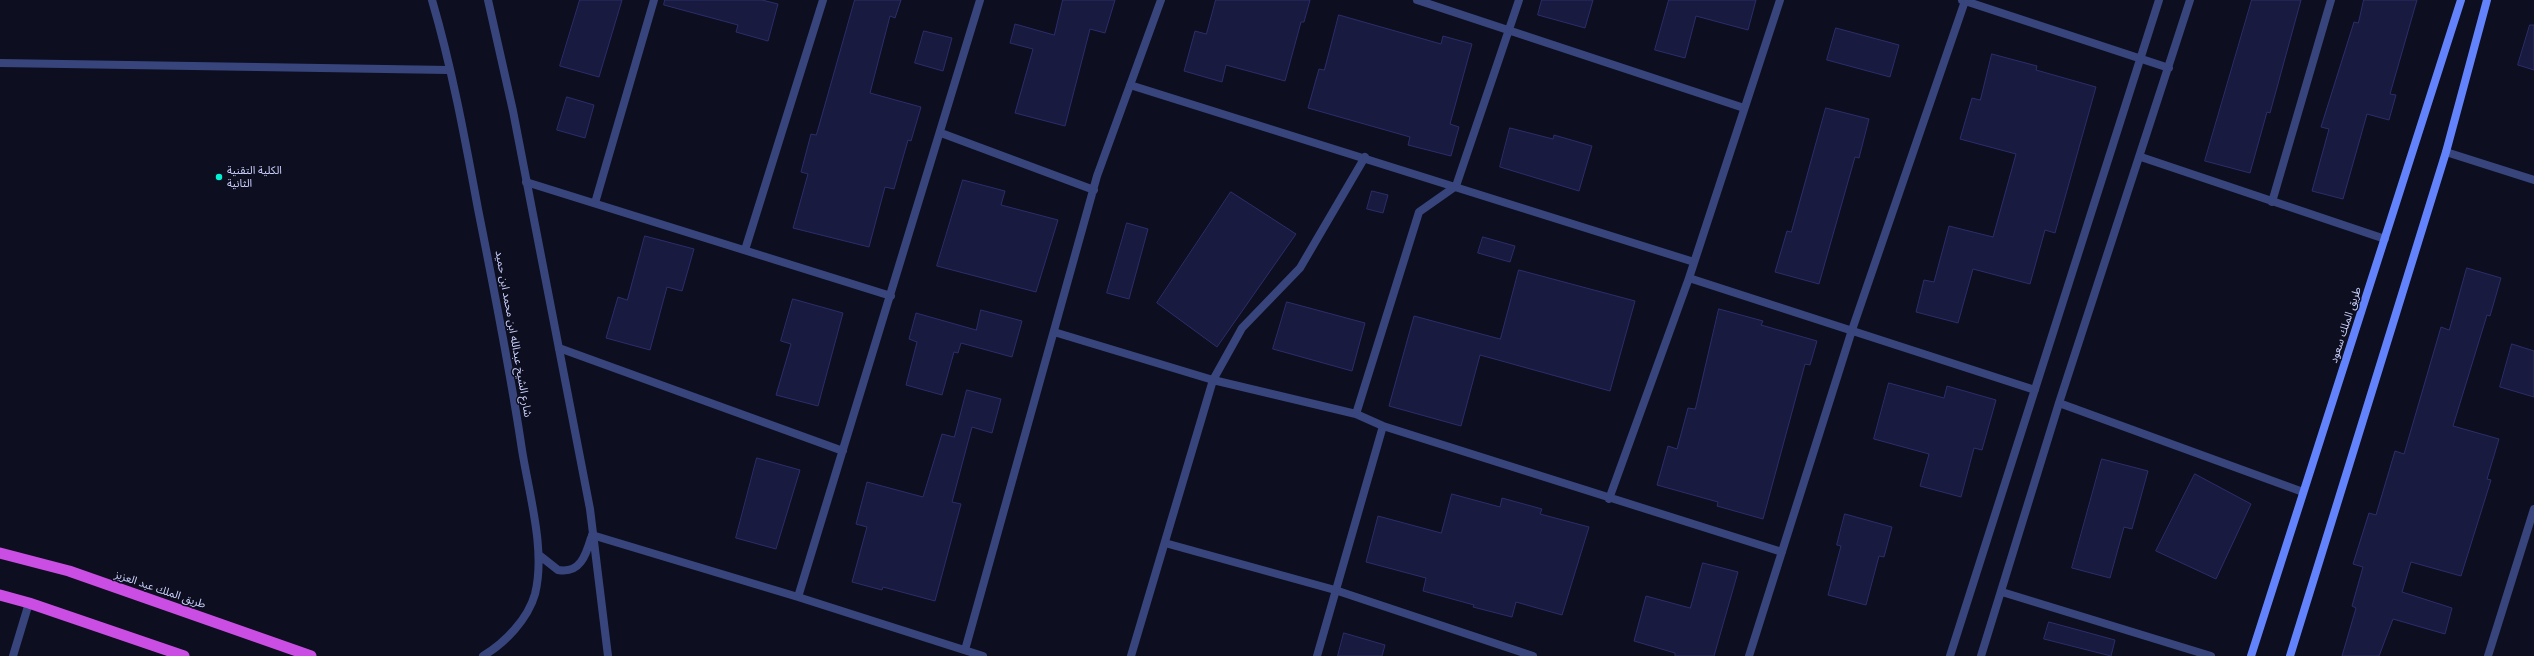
<!DOCTYPE html>
<html>
<head>
<meta charset="utf-8">
<style>
  body { margin:0 }
  canvas { display:block; background:#0d0e1f }
</style>
</head>
<body>
<canvas width="2534" height="656"></canvas>
<script>
const ctx = document.querySelector('canvas').getContext('2d');
ctx.lineJoin = 'round';
function fillPath(path, color) { ctx.fillStyle = color; ctx.fill(path, 'evenodd'); }
function trace(path, color, width, dash) { ctx.strokeStyle = color; ctx.lineWidth = width; ctx.lineCap = dash ? 'butt' : 'round'; ctx.setLineDash(dash || []); ctx.stroke(path); }
function drawText(font, color, halo, rows, align = 'center') {
  ctx.font = font + ' "Varela Round","Noto Sans Arabic",sans-serif'; ctx.lineWidth = 3; ctx.setLineDash([]); ctx.textBaseline = 'middle'; ctx.strokeStyle = halo; ctx.fillStyle = color; for (const [text, x, y, turn = 0] of rows) {
    ctx.save(); ctx.translate(x, y); ctx.rotate((+turn || 0) * Math.PI / 180); ctx.textAlign = isNaN(turn) ? turn : align; if (halo) ctx.strokeText(text, 0, 0); ctx.fillText(text, 0, 0); ctx.restore();
  }
}
const building = new Path2D(`
  M580,0H622L599,77L560,66Z
  M665,0H762L778,4L768,41L736,32L738,25L664,5Z
  M855,0H901L895,18L890,16L870,93L921,107L911,141L908,140L894,189L885,187L869,247L793,228L808,174L801,172L811,134L816,135Z
  M1063,0H1115L1105,33L1090,29L1065,126L1015,113L1033,49L1010,43L1015,24L1054,35Z
  M1216,0H1310L1304,22H1301L1285,81L1226,65L1222,82L1184,71L1195,31L1206,34Z
  M1542,0H1593L1585,28L1538,15Z
  M1669,0H1756L1748,30L1696,16L1685,58L1655,50Z
  M2252,0H2301L2270,113L2267,112L2250,173L2205,161Z
  M2364,0H2417L2390,94L2396,95L2389,120L2367,114L2343,199L2312,191L2329,129L2321,127L2354,22L2358,23Z
  M1339,15L1441,44L1443,36L1472,44L1450,124L1459,127L1451,156L1408,145L1410,137L1308,108L1319,69L1324,70Z
  M2530,25H2534V70L2518,65Z
  M1836,28L1899,45L1890,77L1827,60Z
  M924,31L952,38L943,71L915,63Z
  M1992,54L2037,66L2036,70L2096,87L2055,233L2045,230L2030,284L1973,269L1958,323L1916,312L1924,280L1934,282L1949,226L1993,237L2016,154L1960,139L1972,98L1980,100Z
  M567,97L594,105L585,138L557,130Z
  M1826,108L1869,119L1859,158L1855,157L1819,284L1775,272L1787,231L1791,232Z
  M1510,128L1553,139L1554,135L1592,146L1579,191L1500,167Z
  M963,180L1005,191L1001,205L1058,220L1036,292L937,266Z
  M1372,191L1388,195L1383,213L1367,209Z
  M1231,192L1296,234L1217,347L1157,303Z
  M1127,223L1148,229L1129,299L1107,293Z
  M645,236L694,249L682,291L667,287L650,350L606,338L618,297L627,300Z
  M1483,237L1515,246L1510,262L1478,253Z
  M2467,268L2501,278L2490,316L2487,315L2453,426L2499,439L2487,479L2491,480L2461,576L2411,562L2402,592L2452,608L2445,634L2393,619L2379,656H2342L2356,608L2352,606L2363,567L2353,564L2369,513L2376,515L2395,451L2404,454L2441,327L2449,330Z
  M1519,270L1635,301L1610,391L1480,355L1461,426L1389,406L1414,316L1500,339Z
  M793,299L843,313L818,406L776,395L791,344L781,341Z
  M1287,302L1365,323L1352,371L1273,349Z
  M1719,309L1763,321L1761,325L1817,341L1810,365L1805,364L1763,519L1717,506L1718,502L1657,485L1668,446L1677,449L1688,408L1695,409Z
  M981,310L1022,321L1012,357L961,343L958,353L954,352L942,395L906,385L917,342L909,339L916,313L976,330Z
  M2512,344L2534,351V397L2500,387Z
  M1889,383L1944,398L1947,386L1996,400L1982,450L1974,448L1961,497L1920,486L1929,454L1874,439Z
  M967,390L1001,399L992,433L972,427L952,502L961,504L935,601L883,587L882,590L852,582L867,527L856,524L867,482L923,497L942,434L954,437Z
  M757,458L800,470L776,549L736,538Z
  M2102,459L2148,471L2132,529L2124,527L2110,578L2072,568Z
  M2195,474L2251,504L2216,579L2156,551Z
  M1452,494L1500,507L1502,498L1542,509L1540,514L1589,527L1562,615L1516,602L1512,617L1473,607L1474,605L1423,591L1426,578L1366,562L1378,516L1441,533Z
  M1845,514L1892,527L1884,557L1879,556L1866,605L1828,595L1841,546L1837,545Z
  M1703,563L1738,572L1714,656H1675V653L1634,641L1646,596L1690,608Z
  M2049,622L2115,640L2111,656L2044,639Z
  M1344,633L1385,645L1382,656H1338Z`);
const service = new Path2D(`
  M0,63L449,70`);
const minor = new Path2D(`
  M1417,0L1744,108
  M1962,0L2169,68
  M1130,85L1694,262
  M941,133L1094,190
  M2446,152L2534,180
  M2141,157L2385,239
  M526,182L891,296
  M2272,202L2331,0
  M595,203L654,0
  M745,250L823,0
  M1689,278L2035,390
  M1054,332L1213,380L1356,414L1383,426L1782,552
  M559,348L843,451
  M2059,403L2303,492
  M1356,414L1419,212L1456,186L1519,0
  M1609,499L1689,278L1780,0
  M592,535L798,597L983,656
  M1165,543L1335,590L1533,656
  M2002,592L2211,656
  M798,597L980,0
  M965,650L1097,176L1161,0
  M13,656L29,603
  M1131,656L1213,380L1242,328L1300,268L1365,157
  M1317,656L1383,426
  M1749,656L1852,330L1965,1
  M1950,656L2159,0
  M1981,656L2059,403L2190,0
  M2488,656L2534,509`);
const tertiary = new Path2D(`
  M432,0C452,68 465,139 478,209C494,289 510,369 522,450C529,494 546,551 535,594C528,619 505,643 483,656
  M488,0L513,111L590,509L608,656
  M539,555L558,570C580,574 586,555 591,538`);
const secondary = new Path2D(`
  M2251,656L2461,0
  M2290,656L2446,152L2487,0`);
const trunk = new Path2D(`
  M0,553L69,571L311,656
  M0,595L29,603L184,656`);
const markers = [
  [219,177,4,"#03f2d3"]
];
const poiNames = [
  ["الكلية التقنية",227,171],
  ["الثانية",227,184]
];
const streetNames = [
  ["طريق الملك سعود",2346,325,-72],
  ["شارع الشيخ عبدالله ابن محمد ابن حميد",513,334,80],
  ["طريق الملك عبد العزيز",160,590,19]
];
fillPath(building, '#191a40');
trace(building, '#2b2d6b', 1);
trace(service, '#38457d', 8);
trace(minor, '#38457d', 8);
trace(tertiary, '#38457d', 8);
trace(secondary, '#6383fd', 8);
trace(trunk, '#ca4ee3', 11);
for (const [x, y, r, color] of markers) { const dot = new Path2D(); dot.arc(x, y, r, 0, 2 * Math.PI); ctx.fillStyle = color; ctx.fill(dot); trace(dot, '#0d0e1f', 1.5); }
drawText('11px', '#cbd1fe', '#0d0e1f', poiNames, 'left');
drawText('11px', '#cbd1fe', '#0d0e1f', streetNames);
</script>
</body>
</html>
